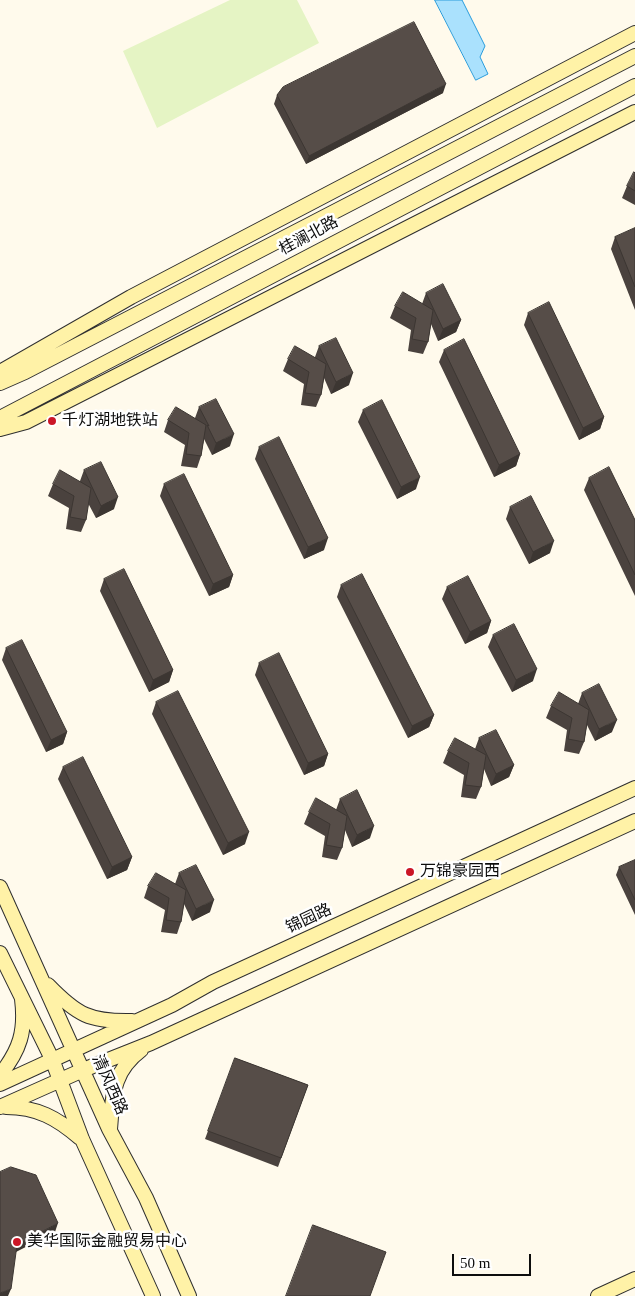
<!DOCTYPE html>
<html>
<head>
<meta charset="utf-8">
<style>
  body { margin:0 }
  #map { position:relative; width:635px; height:1296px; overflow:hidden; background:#fffaec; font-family:"Times New Roman",serif }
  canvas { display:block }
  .scale { position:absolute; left:452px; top:1254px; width:79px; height:22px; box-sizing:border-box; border:2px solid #0d0d0d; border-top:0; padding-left:6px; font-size:15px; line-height:18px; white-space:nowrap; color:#0d0d0d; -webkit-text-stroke:4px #fff; paint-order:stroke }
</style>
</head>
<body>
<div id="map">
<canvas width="635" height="1296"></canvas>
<div class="scale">50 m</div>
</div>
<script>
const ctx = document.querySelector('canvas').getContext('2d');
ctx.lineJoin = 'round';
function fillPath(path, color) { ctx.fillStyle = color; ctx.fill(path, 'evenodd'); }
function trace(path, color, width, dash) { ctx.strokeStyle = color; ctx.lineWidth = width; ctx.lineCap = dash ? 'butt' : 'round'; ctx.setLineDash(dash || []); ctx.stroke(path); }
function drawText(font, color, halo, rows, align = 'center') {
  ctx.font = font + ' "Times New Roman","Noto Sans SC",serif'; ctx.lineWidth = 5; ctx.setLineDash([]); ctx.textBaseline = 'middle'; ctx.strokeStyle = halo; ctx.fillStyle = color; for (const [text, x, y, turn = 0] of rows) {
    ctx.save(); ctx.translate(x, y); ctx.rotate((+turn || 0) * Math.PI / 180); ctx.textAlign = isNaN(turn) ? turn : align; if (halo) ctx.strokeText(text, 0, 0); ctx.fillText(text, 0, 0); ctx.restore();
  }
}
const pitch = new Path2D(`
  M230,0H297L319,43L157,128L123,51Z`);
const water = new Path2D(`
  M435,0H462L485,46L480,57L488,74L476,80Z`);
const secondary = new Path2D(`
  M0,372L131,297L635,33
  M0,383L25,372L635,56
  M0,418L635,86
  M0,429L26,422L635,112
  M0,887L109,1129L146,1198L189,1296
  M0,953L52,1059L82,1139L153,1296
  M48,985C77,1015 90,1022 132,1021
  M0,1075C20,1050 26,1031 22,999
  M0,1084L172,1005L213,982L635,788
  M0,1107L83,1070L151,1043L635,821
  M6,1107C37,1107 57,1118 80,1138
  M110,1129C113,1095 112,1072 141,1050
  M598,1296L635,1279`);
const wall = new Path2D(`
  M443,93L306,164L274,104L277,95Z
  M635,173V205L622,198L627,186Z
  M635,228V310L611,249L615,237Z
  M426,293L461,320L456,332L438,341L431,324L428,342L423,354L408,351L411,330L390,318L395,306L422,304Z
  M528,313L604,417L600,429L579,440L524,325Z
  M319,346L349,385L331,394L324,378L321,395L316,407L301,405L304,384L283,371L288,359L315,357Z
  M444,350L520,454L516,466L494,477L439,362Z
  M199,407L230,446L212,455L204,439L201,456L197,468L181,466L185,445L164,432L168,420L195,418Z
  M363,410L416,489L397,499L358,422Z
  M259,447L324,550L304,559L255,459Z
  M84,470L114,509L96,518L88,503L86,520L81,532L66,529L69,508L48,496L53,484L80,481Z
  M589,478L635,520V596L584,490Z
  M164,484L233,575L229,587L209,596L160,496Z
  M510,507L550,553L529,564L506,519Z
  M104,579L173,670L169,682L149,692L100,591Z
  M341,585L434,715L429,727L408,738L337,597Z
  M447,587L491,621L487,633L465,644L442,599Z
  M493,635L533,681L512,692L488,647Z
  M6,648L67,732L63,744L46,752L2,660Z
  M259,663L328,754L324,766L304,775L255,675Z
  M582,693L612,732L595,741L587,725L584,742L579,754L564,751L567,730L546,718L551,706L578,704Z
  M156,702L245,844L223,855L152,714Z
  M479,738L514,765L509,777L491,786L484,769L481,787L476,799L461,797L464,775L443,763L448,751L475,749Z
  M63,767L132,857L127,870L107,879L58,779Z
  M340,799L370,838L352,847L345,830L342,848L337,860L322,857L325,836L304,824L309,812L336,810Z
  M635,860V915L616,875L619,867Z
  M179,873L210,912L192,921L184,904L181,922L177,934L161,932L165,910L144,898L148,886L175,884Z
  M235,1058L308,1085L278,1167L205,1139Z`);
const shadedWall = new Path2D(`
  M446,84L443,93L306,164L309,156Z
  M461,320L456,332L438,341L443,329Z
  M353,373L349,385L331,394L336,382Z
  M604,417L600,429L579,440L583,428Z
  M234,434L230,446L212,455L216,443Z
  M520,454L516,466L494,477L499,465Z
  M420,477L416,489L397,499L401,487Z
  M118,497L114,509L96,518L101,506Z
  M328,538L324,550L304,559L308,547Z
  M554,541L550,553L529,564L533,552Z
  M233,575L229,587L209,596L213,584Z
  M491,621L487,633L465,644L470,632Z
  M537,669L533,681L512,692L516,680Z
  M173,670L169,682L149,692L153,680Z
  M434,715L429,727L408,738L412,726Z
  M617,720L612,732L595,741L599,729Z
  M67,732L63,744L46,752L51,740Z
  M328,754L324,766L304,775L308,763Z
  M514,765L509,777L491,786L496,774Z
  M374,826L370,838L352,847L357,835Z
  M249,832L245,844L223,855L228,843Z
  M132,857L127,870L107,879L112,867Z
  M214,900L210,912L192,921L196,909Z
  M58,1223L55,1232L14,1253L17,1245Z
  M11,1289L8,1296H0V1293Z`);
const building = new Path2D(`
  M414,22L446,84L309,156L277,95L283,87Z
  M634,172L635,173V191L627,186Z
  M635,228V287L615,237Z
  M443,284L461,320L443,329L426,293Z
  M403,292L433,310L428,342L412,339L416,318L395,306Z
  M549,302L604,417L583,428L528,313Z
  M336,338L353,373L336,382L319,346Z
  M464,339L520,454L499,465L444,350Z
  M295,346L326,364L321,395L305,393L309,372L288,359Z
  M216,399L234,434L216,443L207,425L209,426L199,407Z
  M382,400L420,477L401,487L363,410Z
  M176,407L206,425L201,456L186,454L189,433L168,420Z
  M279,437L328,538L308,547L259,447Z
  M101,462L118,497L101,506L84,470Z
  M609,467L635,520V575L589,478Z
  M60,470L91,488L86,520L70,517L74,496L53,484Z
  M184,474L233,575L213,584L164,484Z
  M531,496L554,541L533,552L510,507Z
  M124,569L173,670L153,680L104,579Z
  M362,574L434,715L412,726L341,585Z
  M468,576L491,621L470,632L447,587Z
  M514,624L537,669L516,680L493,635Z
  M22,640L67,732L51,740L6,648Z
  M279,653L328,754L308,763L259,663Z
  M599,684L617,720L599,729L582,693Z
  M178,691L249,832L228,843L156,702Z
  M559,692L589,710L584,742L568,739L572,718L551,706Z
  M496,730L514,765L496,774L479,738Z
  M455,738L486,755L481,787L465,785L469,763L448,751Z
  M83,757L132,857L112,867L63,767Z
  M357,790L374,826L357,835L340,799Z
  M316,798L347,816L342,848L326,845L330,824L309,812Z
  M635,860V900L619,867Z
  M196,865L214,900L196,909L179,873Z
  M156,873L186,890L181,922L166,920L169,898L148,886Z
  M235,1058L308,1085L281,1158L208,1131Z
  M11,1167L36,1175L58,1223L17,1245L11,1289L0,1293V1172Z
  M313,1225L386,1252L370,1296H286Z`);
const markers = [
  [52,421,5,"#cb1626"],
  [410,872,5,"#cb1626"],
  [17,1242,5,"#cb1626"]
];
const streetNames = [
  ["桂澜北路",309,236,-28],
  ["锦园路",309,919,-25],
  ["清风西路",109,1085,66]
];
const poiNames = [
  ["千灯湖地铁站",62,421],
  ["万锦豪园西",420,872],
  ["美华国际金融贸易中心",27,1242]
];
fillPath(pitch, '#e5f4c4');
fillPath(water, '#aae1fd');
trace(water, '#299cdc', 1);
trace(secondary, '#2f2f2f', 16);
trace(secondary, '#fff2a7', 14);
fillPath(wall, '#4a423e');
fillPath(shadedWall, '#3c3632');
fillPath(building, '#564d48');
trace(building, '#3c3632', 1);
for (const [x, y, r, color] of markers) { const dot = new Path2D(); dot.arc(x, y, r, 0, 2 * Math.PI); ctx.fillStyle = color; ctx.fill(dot); trace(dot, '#fff', 2); }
drawText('16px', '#0d0d0d', '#fff', streetNames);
drawText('16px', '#0d0d0d', '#fff', poiNames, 'left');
</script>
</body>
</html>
